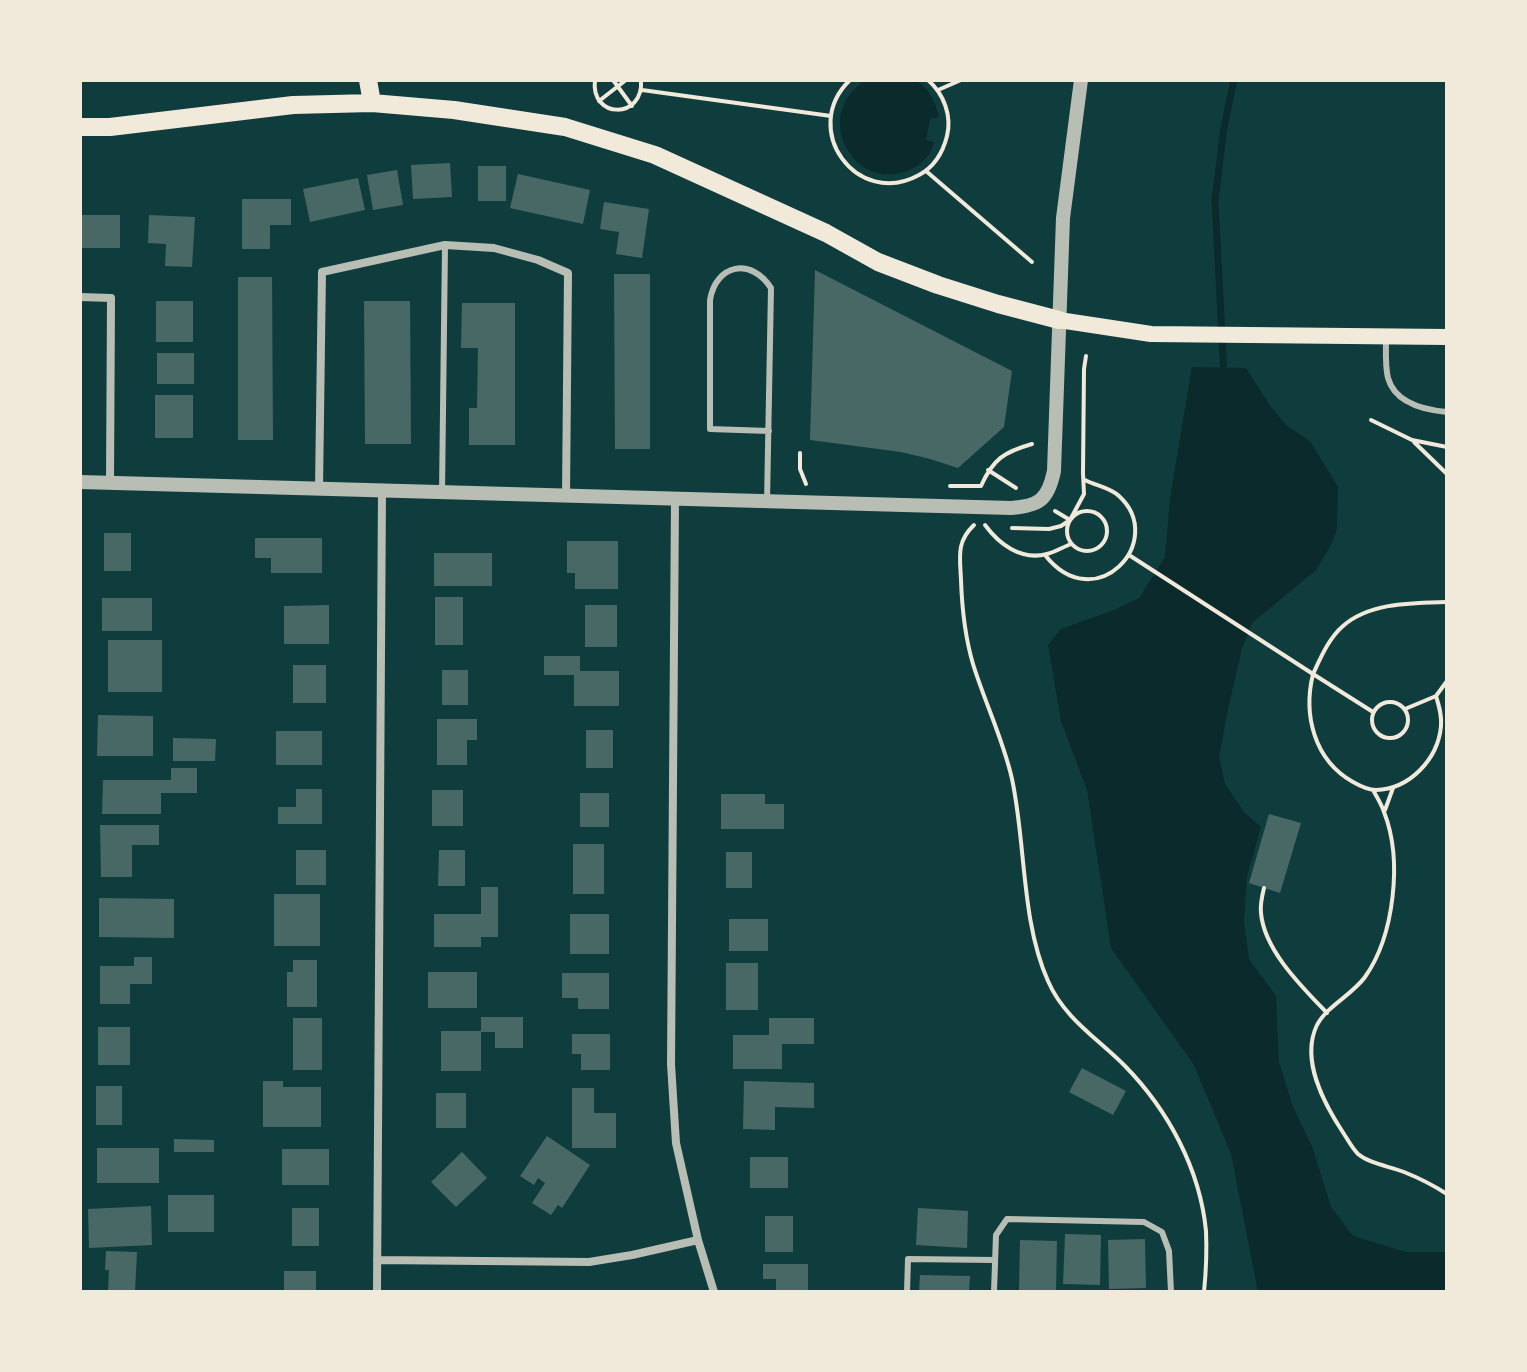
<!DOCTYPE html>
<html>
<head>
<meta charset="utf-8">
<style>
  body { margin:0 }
  #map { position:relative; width:1527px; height:1372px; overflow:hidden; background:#0f3d3e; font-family:"Zilla Slab",serif }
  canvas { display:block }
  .frame { position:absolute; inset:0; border:82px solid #f1e9da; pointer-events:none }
</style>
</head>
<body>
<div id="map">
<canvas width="1527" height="1372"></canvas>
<div class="frame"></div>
</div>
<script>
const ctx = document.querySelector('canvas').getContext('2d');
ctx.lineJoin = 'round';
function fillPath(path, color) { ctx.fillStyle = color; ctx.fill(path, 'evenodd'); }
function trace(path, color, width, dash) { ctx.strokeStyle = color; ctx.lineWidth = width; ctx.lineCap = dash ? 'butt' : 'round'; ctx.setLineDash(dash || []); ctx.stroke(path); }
const water = new Path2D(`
  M866,80C877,80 903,77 913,80C928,84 936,104 939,117L930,119L926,140L934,142C932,153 925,161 915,167C859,200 807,117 866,80Z
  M1192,367L1246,368L1271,407L1286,425L1310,441L1338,487L1337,529L1330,547L1316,570L1252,623L1242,649L1228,709L1219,757L1225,784L1244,812L1261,827L1247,877L1244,922L1249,959L1276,996L1279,1062L1292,1104L1313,1149L1331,1207L1353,1236L1406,1252H1447V1292H1258L1231,1154L1194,1065L1111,948L1087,790L1061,721L1048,645L1061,629L1114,610L1139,598L1165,557L1170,499Z`);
const stream = new Path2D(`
  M1224,376L1215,200L1224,127L1234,80`);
const building = new Path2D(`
  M450,163L452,197L413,199L411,165Z
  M478,166H506V201H478Z
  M397,170L403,205L373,210L367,175Z
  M518,174L590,190L583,224L510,208Z
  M358,178L365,210L310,222L303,189Z
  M242,199H291V225H270V249H242Z
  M604,202L649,209L642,258L616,254L619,232L600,229Z
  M80,215H120V248H80Z
  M149,215L195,217L192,267L165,266L166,244L148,243Z
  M815,270L1012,371L1004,427L958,468L930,459L901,452L810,440Z
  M614,274H650V449H615Z
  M238,277H272L273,440H238Z
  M156,301H193V342H156Z
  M364,301H410L411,444H365Z
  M462,303H515V445H469V408H477L478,348H461Z
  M157,353H194V384H157Z
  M155,395H193V438H155Z
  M104,533H131V571H104Z
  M255,538H322V573H271V558H255Z
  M567,541H618V589H575V573H567Z
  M434,553H492V586H434Z
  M435,597H463V645H435Z
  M102,598H152V631H102Z
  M329,605V644H284V606Z
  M585,605H617V647H585Z
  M108,640H162V692H108Z
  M544,656H580V671H619V706H574V675H544Z
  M293,665H326V703H293Z
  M442,670H468V705H442Z
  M98,715L153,716V756H97Z
  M437,719H477V740H467V765H437Z
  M586,730H613V768H586Z
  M276,731H322V765H276Z
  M173,738L216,739L215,761H173Z
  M171,768H197V793H161V814H102L103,780H171Z
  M296,789H322V824H278V807H296Z
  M432,790H463V826H432Z
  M580,793H609V827H580Z
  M721,794H765V804H784V829H721Z
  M1269,814L1301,823L1280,893L1249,883Z
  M100,825H159V845H132V877H101Z
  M573,844H604V894H573Z
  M296,850H326V885H296Z
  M439,850H465V886H438Z
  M726,852H752V888H726Z
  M481,887H498V937H481V947H434V914H481Z
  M274,894H320V946H274Z
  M99,898L174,899V938L99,937Z
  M570,914H609V954H570Z
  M729,919H768V951H729Z
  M134,957H152V984H130V1004H100V966H134Z
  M293,960H317V1007H287V972H293Z
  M726,963H758V1010H726Z
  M428,972H477V1008H428Z
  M562,973H609V1009H578V998H562Z
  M481,1017H523V1048H495V1032H481Z
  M293,1018H322V1070H293Z
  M769,1018H814V1044H782V1069H733V1035H769Z
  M98,1027H130V1065H98Z
  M441,1031H481V1071H441Z
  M572,1034H610V1070H581V1054H572Z
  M1082,1068L1126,1091L1113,1115L1069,1092Z
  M263,1081H283V1087H321V1127H263Z
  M744,1081L814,1083V1108L775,1107V1130L743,1129Z
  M96,1086H122V1125H96Z
  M572,1088H594V1113H616V1148H572Z
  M436,1093H466V1128H436Z
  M547,1136L590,1165L562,1208L558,1205L551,1215L532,1203L545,1183L538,1178L534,1185L520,1176Z
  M174,1139L214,1140V1152H174Z
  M97,1148H159V1183H97Z
  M282,1149H329V1185H282Z
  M462,1152L487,1178L456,1207L431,1182Z
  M750,1157H788V1188H750Z
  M168,1195H214V1232H168Z
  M151,1206L152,1245L89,1248L88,1209Z
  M292,1208H319V1246H292Z
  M918,1208L968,1211L967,1248L916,1245Z
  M765,1216H793V1252H765Z
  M1065,1234L1101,1235L1100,1285L1063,1284Z
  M1145,1239L1146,1288L1109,1289L1108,1240Z
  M1020,1240L1057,1241L1056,1291L1019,1290Z
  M106,1251L137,1252L135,1292H108L109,1270H105Z
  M763,1264H808V1292H776V1279H763Z
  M284,1271H316V1292H284Z
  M920,1275L970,1276L969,1292H919Z`);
const path = new Path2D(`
  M595,80C590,119 644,120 641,80
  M613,80L632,106
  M850,80C799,129 857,209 919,175C934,167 943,152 947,136C952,116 944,94 928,80
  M642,90L831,116
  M938,90L961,80
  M599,101L626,80
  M926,171L1032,262
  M1371,420L1412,440L1447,447
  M1414,442L1447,474
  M800,453V469L806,484
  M988,470L1016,488
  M950,486H981C993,459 1004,452 1032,444
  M1067 531a20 20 0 1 1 40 0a20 20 0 1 1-40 0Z
  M1055,511L1070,520
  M974,525C956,542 960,557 961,580C962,609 965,637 973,664C985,703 1003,739 1012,779C1026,844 1021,921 1048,981C1064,1018 1097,1038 1125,1066C1168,1110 1200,1169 1206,1231C1207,1252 1206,1272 1204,1292
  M985,525C999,544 1021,561 1047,554C1055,552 1063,547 1071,544
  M1012,528L1049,529L1061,526L1070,520L1084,494L1083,473L1084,369L1086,356
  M1045,555C1095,619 1168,541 1119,496C1109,487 1096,486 1085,480
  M1129,555L1313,674C1303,715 1314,760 1353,782C1360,786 1368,790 1376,790C1410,789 1438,759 1441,726C1442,715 1439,706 1436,696
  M1372 720a18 18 0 1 1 36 0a18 18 0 1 1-36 0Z
  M1405,709L1436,696L1447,681
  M1373,712L1313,674C1321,657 1329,638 1343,626C1370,602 1414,603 1447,602
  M1373,790C1377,797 1382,805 1384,812C1403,860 1394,936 1365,977C1352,995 1327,1006 1317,1025C1300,1060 1324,1104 1344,1134C1348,1140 1352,1148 1358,1154C1370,1164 1389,1166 1404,1172C1419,1178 1433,1185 1447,1194
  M1385,810L1393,788
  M1264,888C1262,896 1260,905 1261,913C1264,950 1302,987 1327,1013`);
const service = new Path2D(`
  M1386,339C1386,351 1385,366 1388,378C1395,403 1425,410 1447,412
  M442,493L445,245
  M767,502L771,288C751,257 716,264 710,300V429L769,431
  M907,1292L908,1259L995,1260
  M994,1292L996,1235L1007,1219L1144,1222L1162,1232L1169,1251L1171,1292`);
const minor = new Path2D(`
  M80,297L111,298L110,483
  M319,489L322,272L445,245L494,248L538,260L568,273L566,496
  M675,499L671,1064L676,1143L698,1240L714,1292
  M377,1260L589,1262L632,1255L698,1240
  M377,1292L382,491`);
const tertiary = new Path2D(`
  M80,482L1011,508C1039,506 1048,500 1054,471L1063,218L1081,80`);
const secondary = new Path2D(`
  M1059,320L1151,334L1447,337`);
const primary = new Path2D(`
  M368,80L372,103
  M80,127H110L293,105L372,103L454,110L565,127L655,155L826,233L878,262L938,285L998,304L1059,320`);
fillPath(water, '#0a2a2b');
trace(stream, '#0a2a2b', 7);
fillPath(building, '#486865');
trace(path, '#f1e9da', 4);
trace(service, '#b8beb3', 6);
trace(minor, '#b8beb3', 8);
trace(tertiary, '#b8beb3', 14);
trace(secondary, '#f1e9da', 16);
trace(primary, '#f1e9da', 18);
</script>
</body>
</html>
